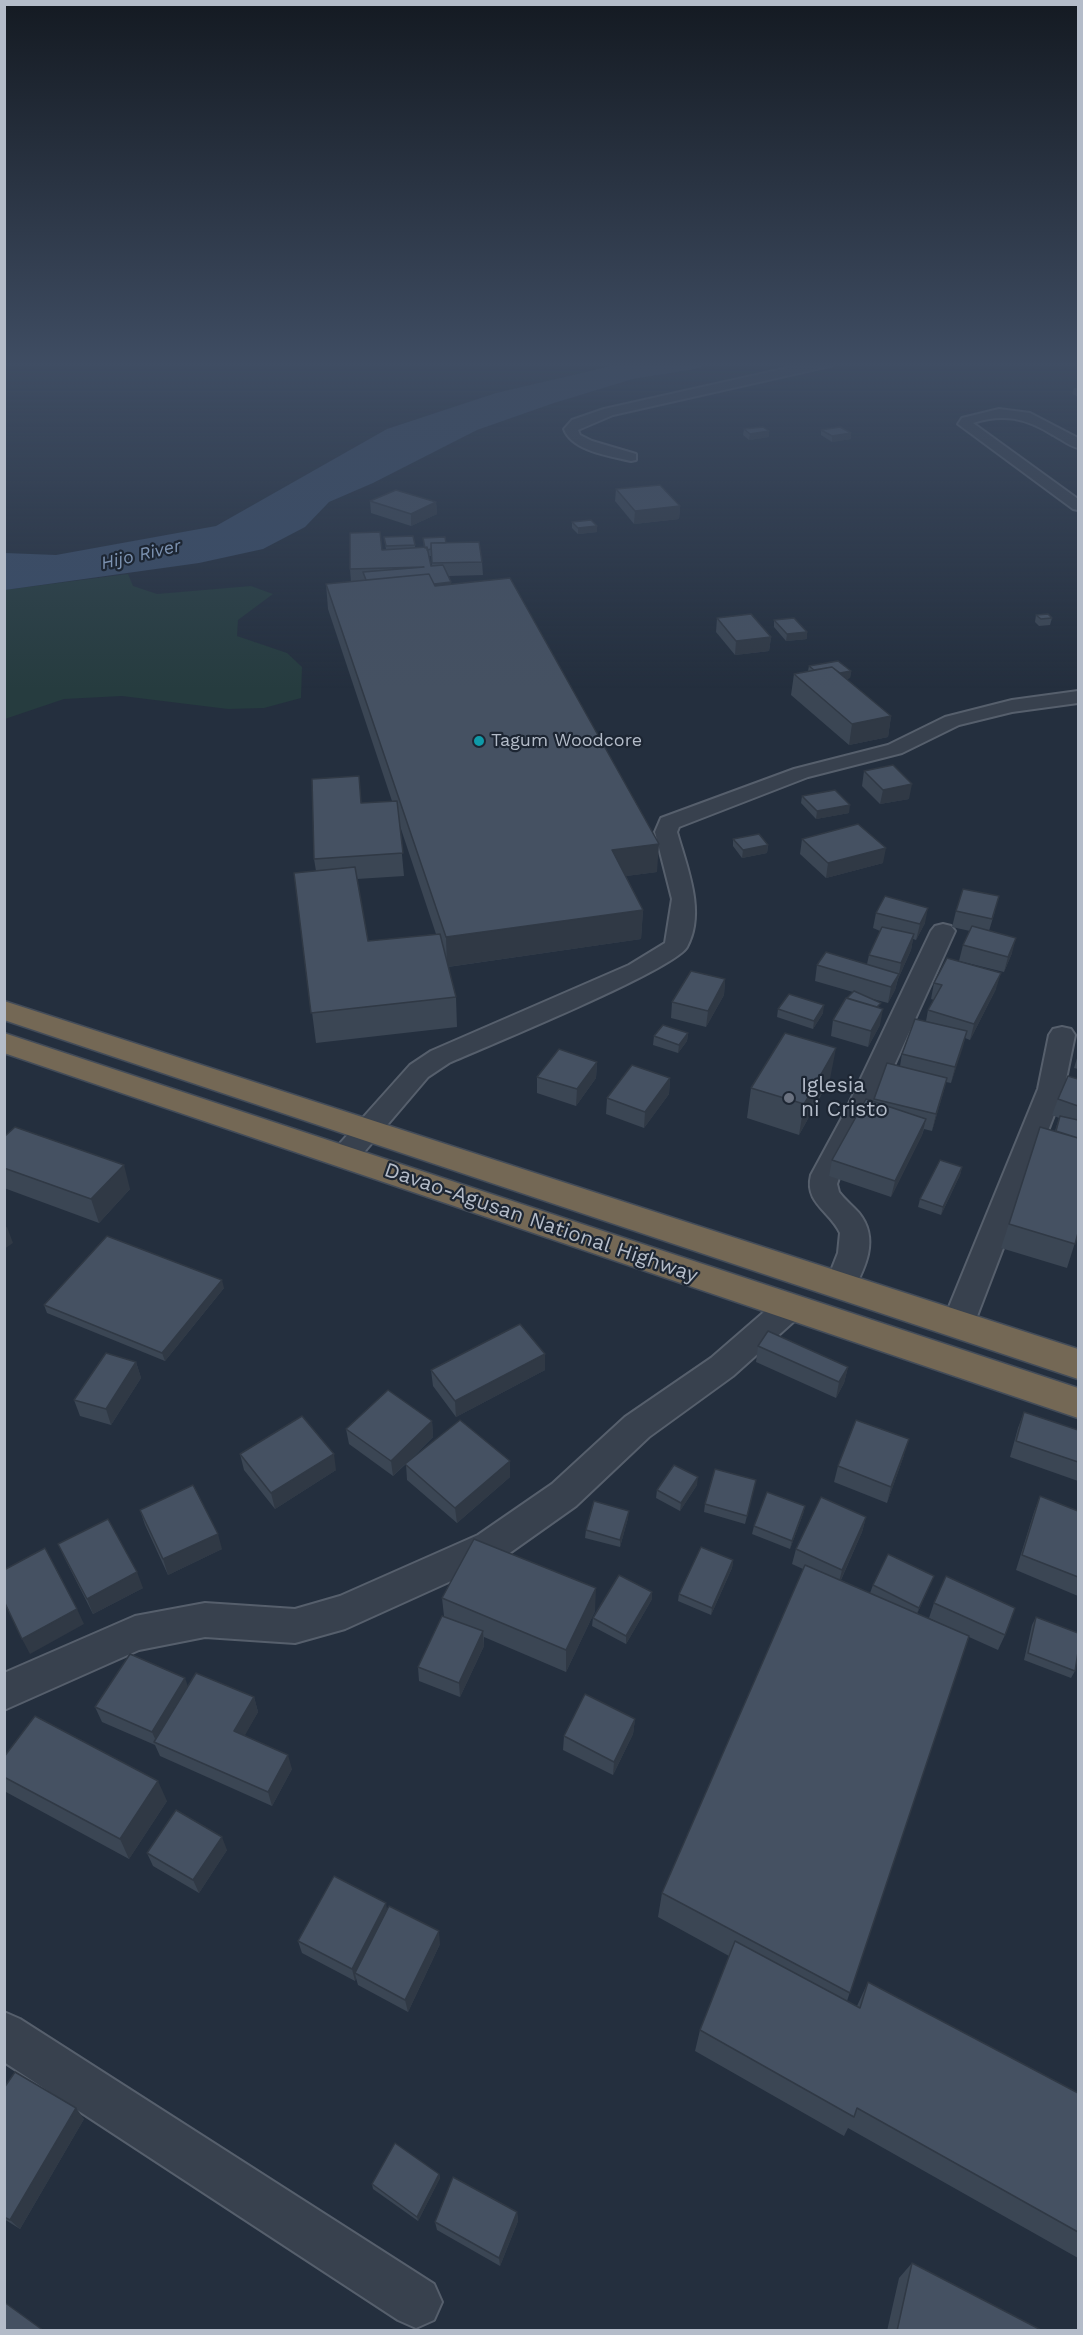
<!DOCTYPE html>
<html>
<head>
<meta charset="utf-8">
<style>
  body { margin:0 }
  #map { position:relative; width:1083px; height:2335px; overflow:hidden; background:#242f3e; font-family:"Work Sans",sans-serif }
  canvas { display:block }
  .frame { position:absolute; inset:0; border:6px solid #b4bcc9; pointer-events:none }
</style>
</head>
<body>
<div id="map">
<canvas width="1083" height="2335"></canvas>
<div class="frame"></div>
</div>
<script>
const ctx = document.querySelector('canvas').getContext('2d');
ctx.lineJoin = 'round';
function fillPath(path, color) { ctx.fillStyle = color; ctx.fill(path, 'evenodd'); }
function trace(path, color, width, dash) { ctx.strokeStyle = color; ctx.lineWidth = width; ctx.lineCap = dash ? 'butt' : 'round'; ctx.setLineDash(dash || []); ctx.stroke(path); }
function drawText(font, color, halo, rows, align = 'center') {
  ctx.font = font + ' "Work Sans",sans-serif'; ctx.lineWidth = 4.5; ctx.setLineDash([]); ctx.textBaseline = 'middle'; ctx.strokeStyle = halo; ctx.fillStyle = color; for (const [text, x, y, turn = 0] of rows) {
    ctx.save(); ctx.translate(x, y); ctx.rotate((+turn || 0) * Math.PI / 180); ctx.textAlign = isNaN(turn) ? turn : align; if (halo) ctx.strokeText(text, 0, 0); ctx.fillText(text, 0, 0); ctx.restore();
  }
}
const green = new Path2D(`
  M128,574L133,586L157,594L251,586L273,594L238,620L237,636L287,653L302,667L301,698L264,708L228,709L122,696L64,699L5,719L4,590Z`);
const water = new Path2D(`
  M628,362H720L690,370L633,379L554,403L477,430L373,483L329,502L305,527L263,549L199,563L5,590V553L56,555L216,526L387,429L496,393Z`);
const street = new Path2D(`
  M814,362H836L830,366L613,415L578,430L580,435L592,441L636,454V460L631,461C610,456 572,451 564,429L572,420L604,409Z
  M999,409L1030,413L1078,438V448C1069,446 1061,439 1053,435C1026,418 1003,413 973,423L1078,499V510L1073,509L958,424L962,418Z
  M1078,691V703L1012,712L959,725L902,753L808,777L679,827L677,832C687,868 706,912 687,947C674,970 485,1047 449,1063L428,1077L354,1164L344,1167L334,1164L330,1157L334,1150L410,1065L431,1051L629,965L665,943L672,899L655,832L661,818L794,769L888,745L945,717L1012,700Z
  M943,924L951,926L955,931L872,1114L843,1166L837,1184L839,1192C845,1200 853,1206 859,1213C880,1239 865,1269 851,1294L840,1298L829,1294L825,1286L838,1253L840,1233C830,1211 804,1203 811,1175L844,1114L931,931L935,926Z
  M1062,1027L1071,1029L1075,1035L1064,1089L974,1324L969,1333L958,1336L947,1333L942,1324L1038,1089L1049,1035L1053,1029Z
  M790,1295L801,1299L806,1307L801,1315L733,1376L649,1437L576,1506L504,1557L345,1629L295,1643L205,1637L139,1650L4,1710V1673L135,1616L205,1603L295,1609L340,1596L478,1535L552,1484L625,1417L711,1358L779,1299Z
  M4,2012L20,2019L434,2284L442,2302L434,2320L416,2328L398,2320L4,2062Z`);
const highway = new Path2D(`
  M4,1001L1078,1349V1379L4,1020Z
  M4,1033L1078,1388V1418L4,1053Z`);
const wall = new Path2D(`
  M1074,388H1078V397L1072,394Z
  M744,429L769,437L749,440L743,435Z
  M821,430L851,433V439L832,442L821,435Z
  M616,489L680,506L679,519L634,524L615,501Z
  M370,501L436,502L437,514L411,526L371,513Z
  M572,522L597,532L578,534L572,528Z
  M384,537L415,545V548H424L423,538L446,543L482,562L483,575L449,576L451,584L657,872L626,876L643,910L641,939L448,967L456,997L457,1027L316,1043L294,873L316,871L314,859L361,803L392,801L328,609L326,584L351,582L350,569L382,550L386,549ZM429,556H432V566H431ZM399,823L436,934L368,941L357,879L404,876Z
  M1036,615L1052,618L1050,625L1039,626L1035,622Z
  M717,618L771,637L769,651L735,655L716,632Z
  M774,620L807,632V639L786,641L774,627Z
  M809,666L851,671L850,678L846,679L891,716L888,737L849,745L791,695L794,674L808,671Z
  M864,771L909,799L880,804L862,786Z
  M802,796L849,813L816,819L801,803Z
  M733,839L768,845L767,853L742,858L733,846Z
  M802,839L883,863L826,878L800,854Z
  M956,911H995L989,931L1012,953L1004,972L959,961L963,945L970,931L952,927Z
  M876,913L925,923L916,940L913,939L911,950L898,979L895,990L888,1003L869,998L880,1008V1025L868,1047L831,1036L833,1020L847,998L853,992L815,981L817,965L867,964L869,955L880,931L873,928Z
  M725,979L724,995L706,1027L671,1018L672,1002Z
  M934,983L996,989L970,1040L965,1038L951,1083L946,1082L932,1131L924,1129L922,1135L891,1197L829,1176L832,1160L874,1102V1099L900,1066L902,1054L926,1021L928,1010L934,1000L931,999Z
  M778,1009L823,1013L813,1029L777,1017Z
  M688,1033L687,1041L678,1053L653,1045L654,1036Z
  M1078,1055V1069L1074,1068Z
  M597,1062L596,1078L576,1106L537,1093V1077Z
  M670,1078L669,1094L644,1128L606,1114L607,1098Z
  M830,1079L799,1135L747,1118L751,1088Z
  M1078,1079V1233L1067,1268L1001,1248L1040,1127L1055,1131L1059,1118L1052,1115L1058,1099Z
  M4,1137L130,1189L99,1223L4,1188Z
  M962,1167L960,1175L941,1215L918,1207L920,1199Z
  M224,1288L165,1361L47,1313L44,1305Z
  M758,1346L848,1367L844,1383L836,1398L756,1362Z
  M136,1362L141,1378L111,1425L80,1416L74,1400Z
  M431,1370H545L456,1417L433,1386Z
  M1024,1412L1078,1430V1481L1010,1457L1018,1428Z
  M432,1421L433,1437L408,1462L510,1477L457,1523L407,1480L406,1464L393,1476L349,1444L346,1429Z
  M240,1454L336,1470L275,1509L244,1470Z
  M904,1455L887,1503L834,1482L838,1466Z
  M756,1480L745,1524L704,1512L705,1504Z
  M697,1485L680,1511L656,1498L657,1490Z
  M1040,1496L1078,1511V1596L1016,1570L1034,1512Z
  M805,1506L803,1514L790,1549L752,1534L754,1526Z
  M140,1510L222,1549L168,1575L145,1525Z
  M866,1517L862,1532L841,1580L870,1593L873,1585L934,1576L917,1614L963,1634L929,1618L934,1603L1005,1635L998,1650L969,1637L847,2001L857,2006L868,1982L1078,2093V2258L848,2128L844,2136L695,2051L700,2030L729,1956L658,1917L662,1893L803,1569L792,1564L796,1549Z
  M628,1518L620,1547L585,1538L586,1530Z
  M58,1544L143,1588L93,1614L65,1559Z
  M733,1560L732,1568L711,1615L678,1601L679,1594Z
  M442,1598L595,1611L566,1672L484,1637V1646L460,1697L419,1681L418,1667L444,1616Z
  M652,1599L626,1644L592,1626L593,1618Z
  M1036,1617L1075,1671L1071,1678L1024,1660L1032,1625Z
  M188,1686L254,1697L258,1712L244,1736L292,1769L272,1806L160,1756L155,1745L102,1722L95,1707Z
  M635,1719L633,1734L613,1775L563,1750L564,1736Z
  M4,1757L167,1801L129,1859L6,1792L4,1790Z
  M227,1850L199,1893L153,1866L147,1853Z
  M387,1910L440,1944L408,2012L358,1985L356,1978L355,1981L302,1953L298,1941Z
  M4,2088L84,2119L20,2229L4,2219Z
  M439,2174L440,2178L418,2221L373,2189L372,2184Z
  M517,2212L518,2221L500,2266L437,2230L435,2222Z
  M912,2263L1043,2331H887L899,2278Z`);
const shadedWall = new Path2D(`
  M769,431V437L749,440L750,434Z
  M851,433V439L832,442V436Z
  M436,502L437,514L411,526V514Z
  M680,506L679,519L634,524L635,511Z
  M597,526V532L578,534V528Z
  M451,582L452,595L370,590Z
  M807,632V639L786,641L787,634Z
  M771,637L769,651L735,655L736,641Z
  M851,671L850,678L820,684L821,677Z
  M891,716L888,737L849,745L852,724Z
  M912,784L909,799L880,804L883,790Z
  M850,805L849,813L816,819L817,811Z
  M659,844L657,872L611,878L612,850Z
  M768,845L767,853L742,858L743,850Z
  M886,848L883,863L826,878L828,863Z
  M928,908L925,923L916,940L920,924Z
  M643,910L641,939L447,967L446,937Z
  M914,934L911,950L898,979L901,963Z
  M1016,938L1012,953L1004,972L1008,957Z
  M1001,973L996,989L970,1040L974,1024Z
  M899,974L895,990L888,1003L891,987Z
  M725,979L724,995L706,1027L708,1011Z
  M824,1005L823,1013L813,1029L814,1021Z
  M883,1009L880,1025L868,1047L871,1031Z
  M967,1031L963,1047L951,1083L955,1067Z
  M688,1033L687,1041L678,1053L679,1045Z
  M836,1048L830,1079L799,1135L804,1104Z
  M597,1062L596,1078L576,1106L577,1089Z
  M670,1078L669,1094L644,1128L645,1112Z
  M947,1078L943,1094L932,1131L936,1114Z
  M926,1119L922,1135L891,1197L895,1181Z
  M124,1165L130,1189L99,1223L91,1199Z
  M962,1167L960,1175L941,1215L943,1207Z
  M7,1227L13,1243L4,1249V1228Z
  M222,1280L224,1288L165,1361L162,1353Z
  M545,1354V1370L456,1417L455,1401Z
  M136,1362L141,1378L111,1425L106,1409Z
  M848,1367L844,1383L836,1398L839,1382Z
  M432,1421L433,1437L393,1476L391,1461Z
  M909,1439L904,1455L887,1503L891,1487Z
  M334,1454L336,1470L275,1509L271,1493Z
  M510,1461V1477L457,1523L455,1508Z
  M698,1477L697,1485L680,1511L681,1503Z
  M805,1506L803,1514L790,1549L792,1541Z
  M629,1511L628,1518L620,1547V1540Z
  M866,1517L862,1532L838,1586L842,1570Z
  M218,1534L222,1549L168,1575L163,1559Z
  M733,1560L732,1568L711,1615L712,1608Z
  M137,1572L143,1588L93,1614L87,1599Z
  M934,1576L931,1583L916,1616L919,1608Z
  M596,1588L595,1611L566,1672V1650Z
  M652,1592V1599L626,1644V1636Z
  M77,1609L84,1624L30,1654L22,1639Z
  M483,1631L484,1646L460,1697L459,1683Z
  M185,1678L190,1692L157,1743L152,1732Z
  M254,1697L258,1712L239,1746L234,1731Z
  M635,1719L633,1734L613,1775L614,1762Z
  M288,1755L292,1769L272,1806L268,1792Z
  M158,1781L167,1801L129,1859L120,1839Z
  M222,1837L227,1850L199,1893L193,1880Z
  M386,1903L388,1915L355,1973L356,1978L355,1981L352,1969Z
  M439,1931L440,1944L408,2012L405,2000Z
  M76,2108L84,2119L20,2229L10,2220Z
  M439,2174L440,2178L418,2221L417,2217Z
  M517,2212L518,2221L500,2266L499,2258Z`);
const building = new Path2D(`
  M763,427L769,431L750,434L744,429Z
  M840,427L851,433L832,436L821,430Z
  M660,485L680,506L635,511L616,489Z
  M396,490L436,502L411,514L370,501Z
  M591,520L597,526L578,528L572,522Z
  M380,532L382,550L427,547L431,566L443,565L451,582L434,584L429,574L366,580L363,572L424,567L350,569V533Z
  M413,536L415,545L386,546L384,537Z
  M445,537L446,543H431V549L427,550V547L425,548L423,538Z
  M479,542L482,562L432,563L431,543Z
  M429,574L435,586L510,578L659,844L612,850L643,910L446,937L326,584Z
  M751,614L771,637L736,641L717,618Z
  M1048,614L1052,618L1041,619L1036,615Z
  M794,618L807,632L787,634L774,620Z
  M838,661L851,671L840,673L832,667L814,670L809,666Z
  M832,667L891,716L852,724L794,674Z
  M893,765L912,784L883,790L864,771Z
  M359,776L361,803L397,801L403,853L314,859L312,779Z
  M835,790L850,805L817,811L802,796Z
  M858,824L886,848L828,863L802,839Z
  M759,834L768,845L743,850L733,839Z
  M355,867L368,941L440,934L456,997L311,1013L294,873Z
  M963,889L999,896L992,919L956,911Z
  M885,896L928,908L920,924L876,913Z
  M972,926L1016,938L1008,957L963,945Z
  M882,927L914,934L901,963L869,955Z
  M826,952L899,974L891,987L817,965Z
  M947,958L1001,973L974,1024L928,1010L942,985L934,983Z
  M691,971L725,979L708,1011L672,1002Z
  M854,991L881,1003L877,1007L847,998Z
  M789,994L824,1005L814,1021L778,1009Z
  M846,998L883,1009L871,1031L833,1020Z
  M915,1019L967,1031L955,1067L902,1054Z
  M663,1025L688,1033L679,1045L654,1036Z
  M785,1033L836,1048L804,1104L751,1088Z
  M559,1049L597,1062L577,1089L537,1077Z
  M887,1063L947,1078L936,1114L874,1099Z
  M632,1065L670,1078L645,1112L607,1098Z
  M1068,1076L1078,1079V1106L1058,1099Z
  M866,1099L926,1119L895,1181L832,1160Z
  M1060,1116L1078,1120V1138L1056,1131Z
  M15,1127L124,1165L91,1199L4,1168V1137Z
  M1040,1127L1078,1138V1233L1075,1244L1009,1224Z
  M940,1160L962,1167L943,1207L920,1199Z
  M107,1236L222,1280L162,1353L44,1305Z
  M520,1324L545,1354L455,1401L431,1370Z
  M768,1331L848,1367L839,1382L758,1346Z
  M106,1353L136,1362L106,1409L74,1400Z
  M388,1390L432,1421L391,1461L346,1429Z
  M1024,1412L1078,1430V1462L1016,1441Z
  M302,1416L334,1454L271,1493L240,1454Z
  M460,1420L510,1461L455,1508L405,1464Z
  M856,1420L909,1439L891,1487L838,1466Z
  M674,1465L698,1477L681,1503L657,1490Z
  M715,1469L756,1480L747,1516L705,1504Z
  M193,1485L218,1534L163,1559L140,1510Z
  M767,1492L805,1506L792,1541L754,1526Z
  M1040,1496L1078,1511V1577L1022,1555Z
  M821,1497L866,1517L842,1570L796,1549Z
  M594,1501L629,1511L620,1540L586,1530Z
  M108,1519L137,1572L87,1599L58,1544Z
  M474,1539L596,1588L566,1650L442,1598Z
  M701,1547L733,1560L712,1608L679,1594Z
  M45,1548L77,1609L22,1639L4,1601V1570Z
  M888,1554L934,1576L919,1608L873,1585Z
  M805,1565L969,1636L850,1993L662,1893Z
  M619,1575L652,1592L626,1636L593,1618Z
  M946,1576L1015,1608L1005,1635L934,1603Z
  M442,1616L483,1631L459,1683L418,1667Z
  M1036,1617L1078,1633V1652L1075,1671L1028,1653Z
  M130,1654L185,1678L152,1732L95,1707Z
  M196,1673L254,1697L234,1731L288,1755L268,1792L154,1742Z
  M585,1694L635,1719L614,1762L564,1736Z
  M35,1716L158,1781L120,1839L4,1777V1757Z
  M176,1810L222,1837L193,1880L147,1853Z
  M334,1876L386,1903L352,1969L298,1941Z
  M389,1906L439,1931L405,2000L355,1973Z
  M735,1941L860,2008L868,1982L1078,2093V2232L857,2108L854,2117L700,2030Z
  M15,2072L76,2108L10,2220L4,2217V2088Z
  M395,2143L439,2174L417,2217L372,2184Z
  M453,2177L517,2212L499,2258L435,2222Z
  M912,2263L1043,2331H897Z
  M4,2302L44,2331H4Z`);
const markers = [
  [479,741,6,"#0f9aa8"],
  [789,1098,6,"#6b7280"]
];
const farWaternames = [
  ["Hijo River",141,555,-13]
];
const farPoinames = [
  ["Tagum Woodcore",491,741]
];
const poiNames = [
  ["Iglesia",801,1086],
  ["ni Cristo",801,1110]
];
const streetNames = [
  ["Davao-Agusan National Highway",541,1223,19]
];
fillPath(green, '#263c3f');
fillPath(water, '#394c67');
trace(street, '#565f6c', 4);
trace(highway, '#434c59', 3);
fillPath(street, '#38414e');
fillPath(highway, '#746855');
fillPath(wall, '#3b4654');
fillPath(shadedWall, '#303945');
fillPath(building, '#455162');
trace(building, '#303945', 1.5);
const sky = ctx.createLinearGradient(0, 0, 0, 689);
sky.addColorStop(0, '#141a22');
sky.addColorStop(0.53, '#3f4d63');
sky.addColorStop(1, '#3f4d6300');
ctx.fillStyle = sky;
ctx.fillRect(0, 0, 1083, 689);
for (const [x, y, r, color] of markers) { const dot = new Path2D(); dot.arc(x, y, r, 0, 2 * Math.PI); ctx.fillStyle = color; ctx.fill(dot); trace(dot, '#1d2633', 2); }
drawText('italic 18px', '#7c92b1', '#1d2633', farWaternames);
drawText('18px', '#b4bcc9', '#1d2633', farPoinames, 'left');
drawText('21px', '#b4bcc9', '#1d2633', poiNames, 'left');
drawText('21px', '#b4bcc9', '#1d2633', streetNames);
</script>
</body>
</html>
